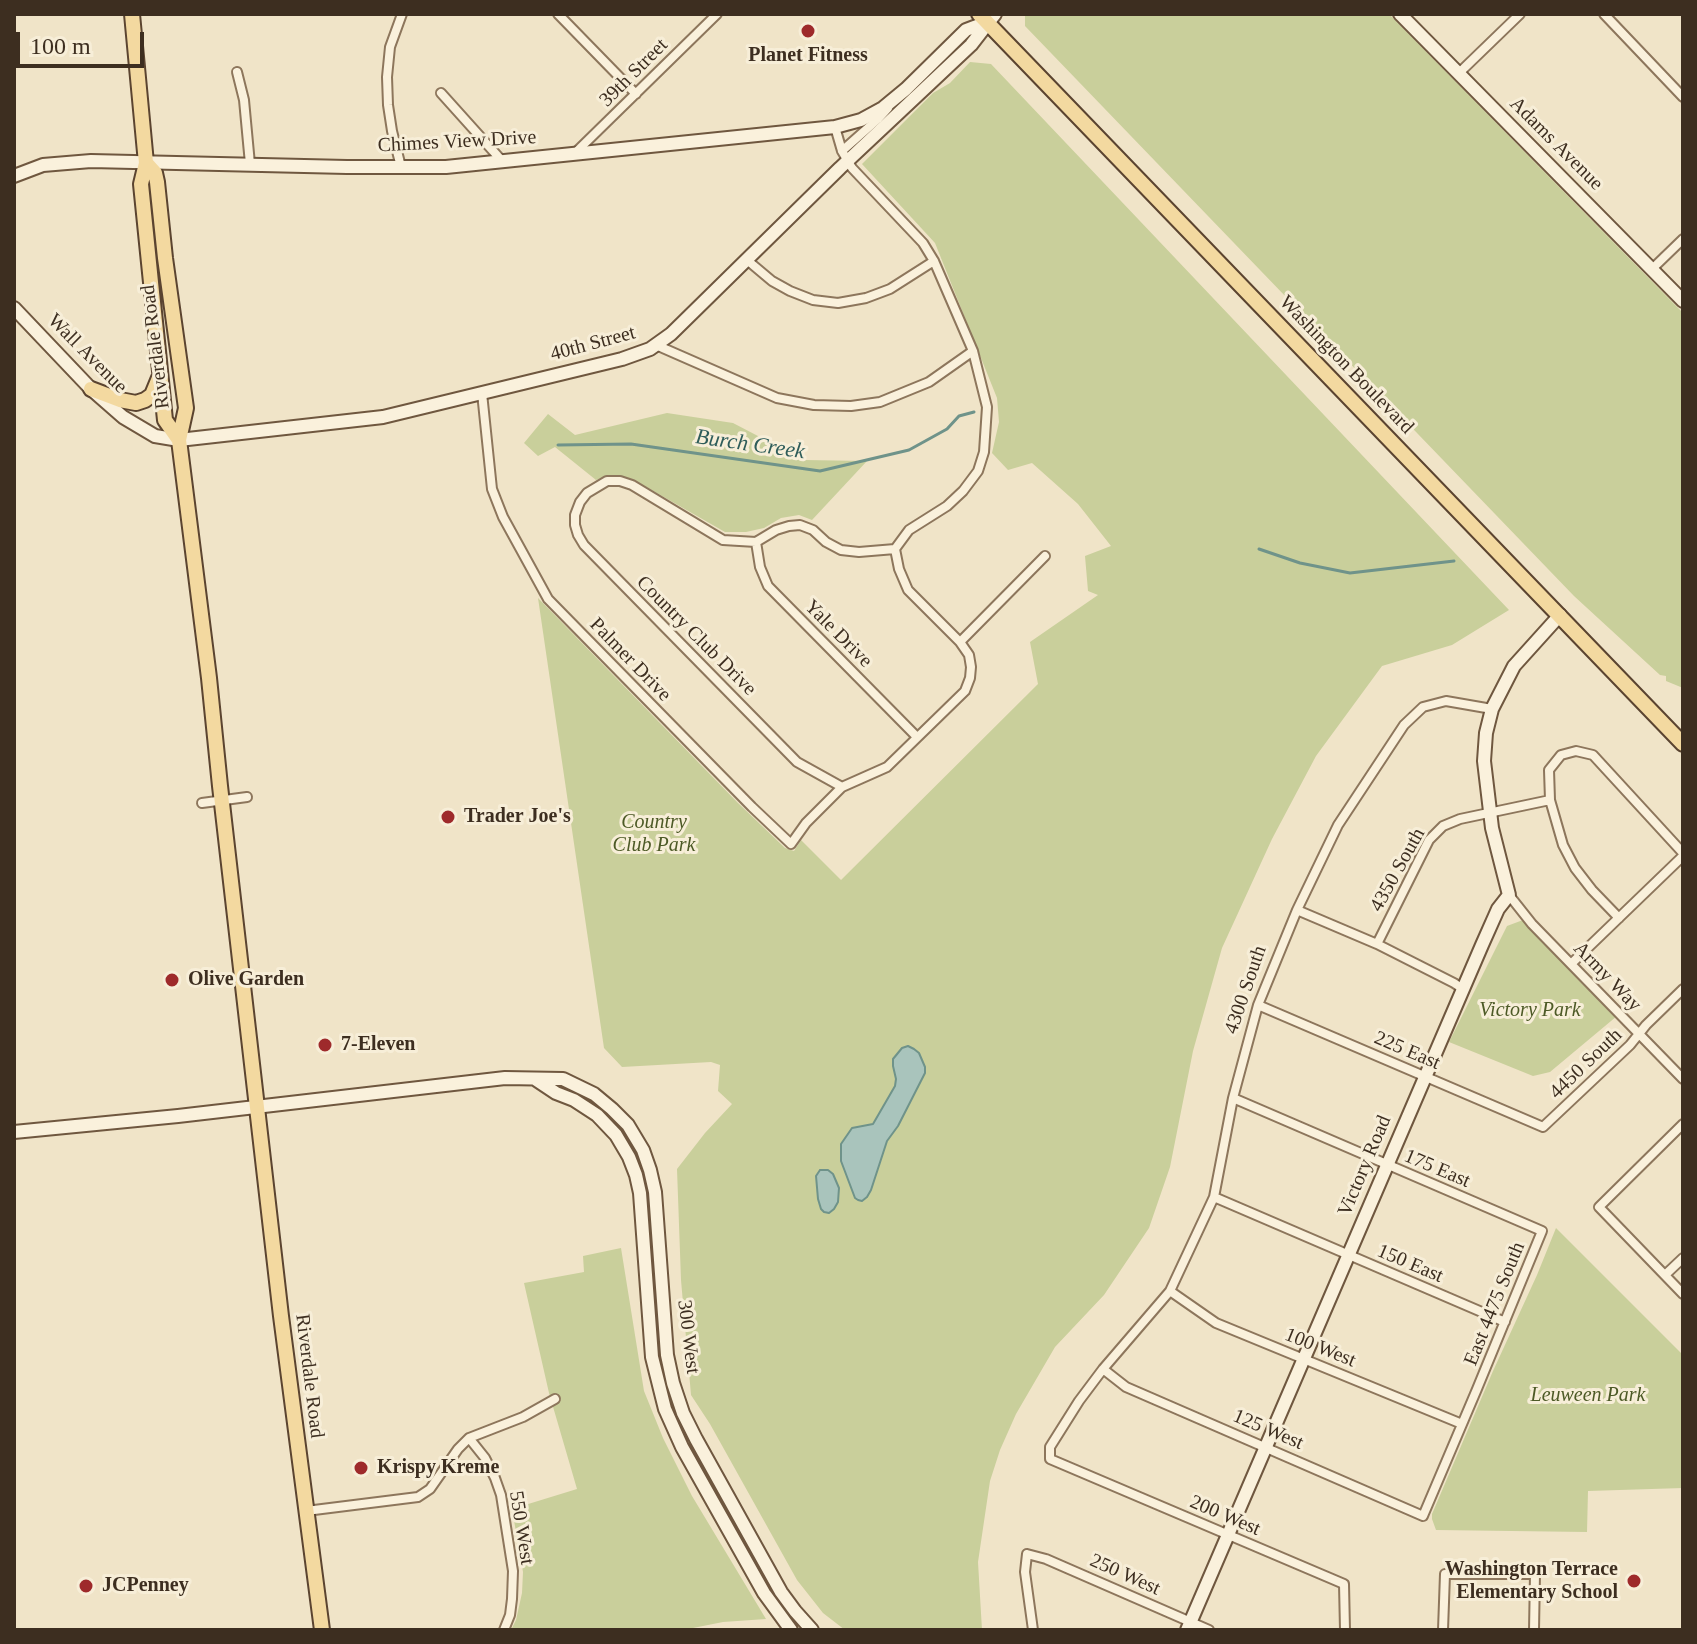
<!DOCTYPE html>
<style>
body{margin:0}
#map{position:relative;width:1697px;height:1644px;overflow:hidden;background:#f0e4c8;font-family:Georgia,serif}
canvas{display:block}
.frame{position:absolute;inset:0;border:16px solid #3d2e20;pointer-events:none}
.scale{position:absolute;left:16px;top:32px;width:128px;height:36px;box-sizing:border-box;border:4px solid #3d2e20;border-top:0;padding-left:10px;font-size:24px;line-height:28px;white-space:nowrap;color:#3d2e20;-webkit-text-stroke:6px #f7eed8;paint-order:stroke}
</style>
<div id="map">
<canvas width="1697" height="1644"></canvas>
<div class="frame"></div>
<div class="scale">100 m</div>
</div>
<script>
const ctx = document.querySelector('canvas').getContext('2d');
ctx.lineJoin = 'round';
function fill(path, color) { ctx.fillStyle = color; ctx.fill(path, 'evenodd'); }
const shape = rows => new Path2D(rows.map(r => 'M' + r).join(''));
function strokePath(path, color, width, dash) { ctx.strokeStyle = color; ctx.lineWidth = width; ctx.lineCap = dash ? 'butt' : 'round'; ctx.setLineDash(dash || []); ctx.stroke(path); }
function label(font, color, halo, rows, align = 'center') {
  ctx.font = font + ' Georgia,serif'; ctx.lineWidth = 6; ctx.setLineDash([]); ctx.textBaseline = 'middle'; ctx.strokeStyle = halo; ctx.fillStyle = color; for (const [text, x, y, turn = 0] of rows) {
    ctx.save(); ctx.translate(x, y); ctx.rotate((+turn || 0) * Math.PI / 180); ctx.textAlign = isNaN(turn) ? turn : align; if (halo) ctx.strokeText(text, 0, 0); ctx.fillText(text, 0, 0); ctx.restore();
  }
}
const green = shape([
 [1025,14,1389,14,1683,313,1683,688,1666,681,1666,676,1660,675,1574,596,1025,26],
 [970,62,991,64,1509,610,1452,645,1382,666,1316,756,1272,839,1222,948,1193,1051,1170,1167,1149,1228,1104,1295,1055,1347,1016,1414,1000,1450,990,1481,978,1562,982,1630,845,1630,823,1613,797,1580,710,1424,691,1395,681,1280,677,1169,705,1133,732,1104,718,1091,720,1065,711,1062,622,1067,604,1048,538,598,738,803,785,848,794,851,801,840,841,880,1038,684,1030,642,1098,595,1088,591,1085,556,1111,546,1078,504,1032,463,1008,470,992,453,999,422,997,398,935,243,862,164,933,93,950,83],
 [667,413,733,423,804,460,867,461,812,520,799,515,781,518,764,528,746,532,725,532,634,480,618,476,605,477,596,480,555,447,538,456,524,443,548,414,575,435],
 [1523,920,1617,1016,1550,1072,1533,1076,1449,1042,1507,926],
 [1556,1228,1683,1355,1683,1488,1588,1491,1587,1532,1436,1530,1432,1519,1432,1514,1493,1371,1537,1275],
 [621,1248,644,1391,663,1438,692,1496,766,1619,723,1622,683,1630,511,1630,516,1620,522,1593,523,1572,512,1509,577,1489,549,1393,524,1283,584,1272,583,1256]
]);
const water = shape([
 [908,1046,914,1049,919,1053,925,1067,925,1073,898,1126,887,1141,871,1190,867,1197,862,1201,858,1200,855,1198,841,1161,841,1144,852,1128,873,1124,895,1086,896,1079,893,1066,893,1059,902,1048,908,1046],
 [820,1170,828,1170,833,1174,839,1188,838,1202,834,1209,829,1213,824,1212,821,1209,818,1199,816,1176,820,1170]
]);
const stream = shape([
 [558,445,631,444,820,471,909,450,947,429,959,416,974,412],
 [1259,549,1300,563,1350,573,1454,561]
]);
const street = shape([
 [558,14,636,94],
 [1604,14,1683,97],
 [237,72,244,100,250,164],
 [1459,73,1520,14],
 [441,93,503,162],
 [842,151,878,119,888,108],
 [574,154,717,14],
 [401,167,392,131,388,105,387,77,390,47,402,14],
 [747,260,772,281,790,291,813,300,838,303,866,298,890,289,934,261],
 [1652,269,1683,239],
 [656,345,777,398,814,405,851,406,880,402,929,382,973,351],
 [482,393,492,489,503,517,548,599,752,807,791,844,806,823,842,787,887,767,965,691,970,678,971,667,969,655,960,642,908,590,899,569,895,549,909,530,947,506,963,491,978,471,984,452,987,407,973,351,934,261,923,243,852,168,842,151,835,127],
 [756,542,760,567,768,586,917,737],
 [960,642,1045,556],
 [842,787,797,762,584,545,578,535,575,525,575,515,580,502,587,493,607,481,620,481,632,485,723,540,756,542,776,530,789,526,800,525,813,530,826,542,841,550,859,552,895,549],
 [202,803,247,797],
 [1509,895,1532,924,1683,1079],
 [1297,910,1377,944,1454,983,1463,989],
 [1619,918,1592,890,1575,868,1563,845,1550,800,1549,770,1561,755,1576,751,1593,755,1683,853],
 [1377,944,1429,840,1443,826,1460,819,1550,800],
 [1572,963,1683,856],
 [1258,1005,1543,1127,1630,1045,1646,1025,1683,989],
 [1683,1124,1599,1207,1683,1294],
 [1214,1197,1505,1322],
 [1665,1275,1683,1258],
 [1170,1291,1216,1323,1462,1424],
 [1103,1369,1126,1387,1423,1516,1477,1389,1542,1231,1233,1098],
 [469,1438,485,1458,495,1478,501,1495,513,1571,512,1599,510,1615,504,1630],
 [306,1511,418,1497,430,1489,458,1449,469,1438,523,1417,555,1399],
 [1033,1630,1025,1572,1027,1554,1046,1559,1209,1630],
 [1345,1630,1344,1584,1050,1459,1050,1447,1079,1401,1103,1369,1170,1291,1214,1197,1233,1098,1258,1005,1297,910,1338,825,1404,725,1423,707,1446,701,1492,709],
 [1443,1630,1445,1574,1535,1574,1534,1630]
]);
const secondary = shape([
 [1400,14,1683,301],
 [14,176,43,165,91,161,347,167,446,167,835,127,861,120,883,108,906,89,966,30,987,22],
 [14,308,91,389,123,417,155,436,179,440,383,417,622,359,650,349,671,334,840,168,971,45,995,14],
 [535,1079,556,1093,574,1100,597,1115,616,1135,629,1157,636,1175,640,1193,652,1357,665,1409,682,1447,764,1593,791,1630],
 [14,1132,178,1116,505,1078,563,1079,594,1094,612,1109,628,1125,643,1150,650,1170,655,1192,667,1355,673,1383,683,1413,696,1439,781,1592,795,1611,812,1630],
 [1187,1630,1482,945,1498,909,1509,895,1492,828,1484,761,1486,733,1492,709,1514,666,1560,615]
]);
const primary = shape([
 [132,14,146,163,141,184,165,420,179,440],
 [979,14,1683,744],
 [146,163,155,173,157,182,165,258,186,408,179,440,209,678,220,786,281,1316,322,1630],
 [91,389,120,400,136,403,145,400,152,395,159,378]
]);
const markers = [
 [808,31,8,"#9e2a2b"],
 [448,817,8,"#9e2a2b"],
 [172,980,8,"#9e2a2b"],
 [325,1045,8,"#9e2a2b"],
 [361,1468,8,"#9e2a2b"],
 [1634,1581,8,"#9e2a2b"],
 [86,1586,8,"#9e2a2b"]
];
const poiNames = [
 ["Planet Fitness",808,56,"center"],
 ["Trader Joe's",464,817],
 ["Olive Garden",188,980],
 ["7-Eleven",341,1045],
 ["Krispy Kreme",377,1468],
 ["Washington Terrace",1618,1570,"right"],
 ["Elementary School",1618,1593,"right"],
 ["JCPenney",102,1586]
];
const streetNames = [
 ["39th Street",634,73,-45],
 ["Chimes View Drive",457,142,-3],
 ["Adams Avenue",1556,144,45],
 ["40th Street",593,344,-15],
 ["Riverdale Road",156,347,-97],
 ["Wall Avenue",87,354,45],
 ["Washington Boulevard",1346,365,46],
 ["Yale Drive",838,634,45],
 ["Country Club Drive",696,636,45],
 ["Palmer Drive",630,660,46],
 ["4350 South",1398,870,-61],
 ["Army Way",1607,977,46],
 ["4300 South",1246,990,-71],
 ["225 East",1407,1051,23],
 ["4450 South",1586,1064,-44],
 ["Victory Road",1365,1166,-67],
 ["175 East",1437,1169,23],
 ["150 East",1410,1264,23],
 ["East 4475 South",1495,1304,-68],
 ["300 West",688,1337,83],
 ["100 West",1320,1348,22],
 ["Riverdale Road",309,1376,83],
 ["125 West",1268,1430,23],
 ["200 West",1225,1516,23],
 ["550 West",521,1528,81],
 ["250 West",1125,1575,24]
];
const parkNames = [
 ["Country",654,823],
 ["Club Park",654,846],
 ["Victory Park",1530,1011],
 ["Leuween Park",1588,1396]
];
const waterNames = [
 ["Burch Creek",750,445,8]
];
fill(green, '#c9cf9b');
fill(water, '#a9c4bc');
strokePath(water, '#6f938a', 2);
strokePath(stream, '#6f938a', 3);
strokePath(street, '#8d765c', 12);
strokePath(secondary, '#6f573f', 16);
strokePath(primary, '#5b4430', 18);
strokePath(street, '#faf1dc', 8);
strokePath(secondary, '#faf1dc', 12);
strokePath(primary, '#f3d9a0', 14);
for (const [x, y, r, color] of markers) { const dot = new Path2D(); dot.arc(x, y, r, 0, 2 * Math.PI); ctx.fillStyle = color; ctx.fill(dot); strokePath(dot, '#f7eed8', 3); }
label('bold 20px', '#3d2e20', '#f7eed8', poiNames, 'left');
label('20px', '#3d2e20', '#f7eed8', streetNames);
label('italic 20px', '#4d5a26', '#f7eed8', parkNames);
label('italic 22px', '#2f5d5a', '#f7eed8', waterNames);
</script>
